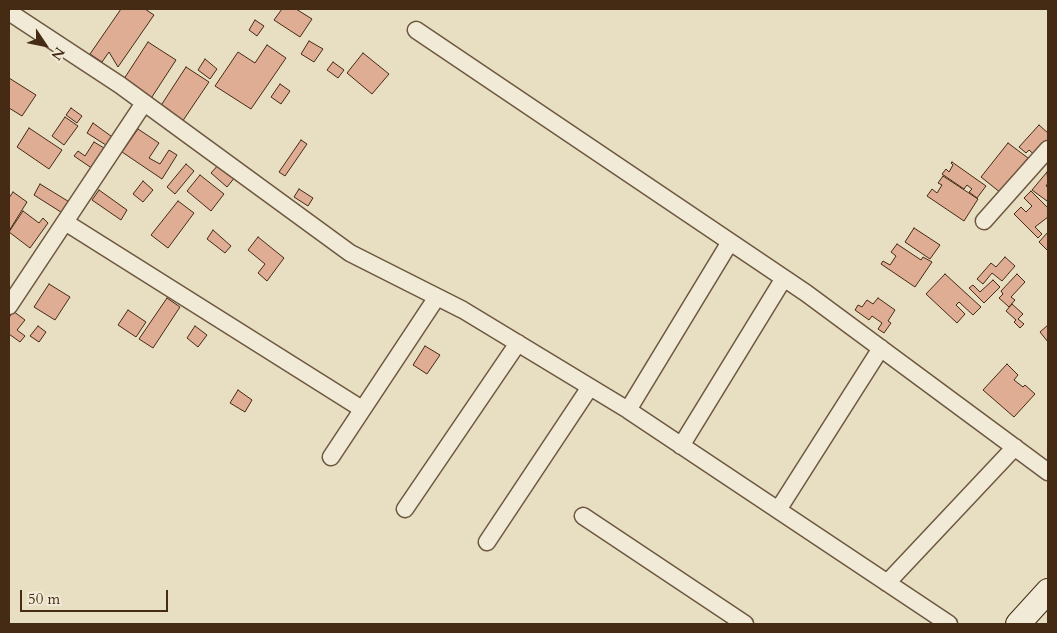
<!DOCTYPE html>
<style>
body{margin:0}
#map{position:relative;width:1057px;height:633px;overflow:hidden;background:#e8dfc2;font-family:Cardo,serif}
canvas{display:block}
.frame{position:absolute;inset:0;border:10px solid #452a14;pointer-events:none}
.north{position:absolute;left:20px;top:20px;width:50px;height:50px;-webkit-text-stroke:4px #f0ead7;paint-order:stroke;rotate:124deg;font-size:14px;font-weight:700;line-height:20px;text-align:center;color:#452a14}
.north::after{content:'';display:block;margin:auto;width:18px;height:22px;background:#452a14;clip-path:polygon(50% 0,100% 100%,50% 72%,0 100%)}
.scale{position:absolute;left:20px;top:590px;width:148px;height:22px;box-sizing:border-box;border:2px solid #452a14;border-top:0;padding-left:6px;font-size:15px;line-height:18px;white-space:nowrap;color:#452a14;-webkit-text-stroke:4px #f0ead7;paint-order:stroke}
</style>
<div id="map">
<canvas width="1057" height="633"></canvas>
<div class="frame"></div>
<div class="north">N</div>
<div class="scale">50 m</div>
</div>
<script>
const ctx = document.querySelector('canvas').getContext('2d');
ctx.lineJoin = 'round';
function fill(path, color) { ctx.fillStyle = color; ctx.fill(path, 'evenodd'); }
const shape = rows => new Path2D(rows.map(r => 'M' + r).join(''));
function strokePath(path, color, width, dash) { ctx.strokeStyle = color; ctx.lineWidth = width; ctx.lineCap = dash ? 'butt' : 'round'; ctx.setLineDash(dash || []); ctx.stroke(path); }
const building = shape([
 [121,9,145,9,154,15,118,67,109,52,102,62,90,54,121,9],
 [282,9,296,9,312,19,300,37,274,20,282,9],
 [255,20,264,26,257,36,249,30,255,20],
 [309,41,323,49,314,62,301,54,309,41],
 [148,42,176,60,148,103,120,85,148,42],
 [267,45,286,58,251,109,215,86,238,52,255,63,267,45],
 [363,53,389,74,372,94,347,73,363,53],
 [205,59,217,69,210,79,198,70,205,59],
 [333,62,344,70,338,78,327,70,333,62],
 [186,67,209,82,182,122,160,107,186,67],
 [9,78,36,95,22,116,9,108,9,78],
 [280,84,290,91,281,104,271,97,280,84],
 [71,108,82,116,77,123,66,115,71,108],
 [65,117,78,126,64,145,52,136,65,117],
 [93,123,115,139,109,147,87,133,93,123],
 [1039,125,1048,133,1048,146,1038,158,1029,150,1026,153,1019,147,1039,125],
 [29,128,62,150,49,169,17,147,29,128],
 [138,129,159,143,149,158,160,164,169,150,177,155,162,179,122,152,138,129],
 [301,140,307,144,285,176,279,172,301,140],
 [94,142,109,151,96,171,74,156,78,151,85,156,94,142],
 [1008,143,1028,158,1001,193,981,177,1008,143],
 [952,162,986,186,977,198,969,192,972,189,967,185,964,189,942,174,946,169,949,172,953,165,951,163,952,162],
 [220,163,236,176,227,187,211,173,220,163],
 [186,164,194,171,175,194,167,187,186,164],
 [1047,172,1048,183,1046,186,1048,187,1048,199,1047,201,1032,190,1047,172],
 [200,175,224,194,211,211,187,191,200,175],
 [943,176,978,199,964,221,927,196,932,189,937,193,942,185,938,183,943,176],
 [143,181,153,190,143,202,133,194,143,181],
 [40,184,71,203,64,214,34,195,40,184],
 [299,189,313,198,308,206,294,197,299,189],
 [99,190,127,210,121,220,92,200,99,190],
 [1031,191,1048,208,1048,217,1035,227,1042,234,1038,238,1014,214,1021,207,1026,212,1032,206,1024,198,1031,191],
 [13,192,27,202,9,231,9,198,13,192],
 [178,201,194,213,168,248,151,235,178,201],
 [23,211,39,223,43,218,48,223,30,248,9,232,23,211],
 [914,228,940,245,930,259,905,242,914,228],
 [213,230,231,246,225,253,207,239,213,230],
 [1048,232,1048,251,1039,242,1048,232],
 [258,237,284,258,267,281,258,273,265,264,248,250,258,237],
 [897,244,921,260,923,257,932,262,915,287,881,264,883,261,890,265,896,256,891,252,897,244],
 [1005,257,1015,266,1002,281,992,273,983,284,977,279,991,263,996,267,1005,257],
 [945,274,981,307,973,315,959,302,956,305,965,314,957,323,926,294,945,274],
 [1017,274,1025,282,1011,297,1015,300,1009,307,999,298,1003,294,1001,291,1017,274],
 [993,280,1000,287,984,303,969,288,973,285,980,292,993,280],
 [49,284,70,297,55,320,34,307,49,284],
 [167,298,180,307,153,348,139,339,167,298],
 [878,298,895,310,888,321,891,323,884,333,878,329,882,323,872,316,869,320,855,310,858,305,862,307,867,300,873,304,878,298],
 [1012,304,1023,314,1018,319,1024,324,1020,328,1014,322,1016,320,1006,311,1012,304],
 [128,310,146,322,136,337,118,325,128,310],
 [13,311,25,320,17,330,25,336,20,342,9,334,9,318,13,311],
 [1048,325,1048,342,1040,332,1048,325],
 [38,326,46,332,39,342,30,336,38,326],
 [195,326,207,335,198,347,187,338,195,326],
 [425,346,440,355,427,374,413,365,425,346],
 [1007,364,1018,375,1014,380,1023,387,1025,385,1035,394,1014,417,983,390,1007,364],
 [238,390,252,400,245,412,230,403,238,390]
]);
const street = shape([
 [9,12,120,85,350,253,463,310,628,410,949,624],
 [416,30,806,293,1048,472],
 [984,221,1048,149],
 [65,222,362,409],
 [9,306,144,103],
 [628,410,730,242],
 [681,446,784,278],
 [331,457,437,297],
 [405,509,518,343],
 [778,510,881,348],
 [583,516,745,624],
 [487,542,590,387],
 [887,583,1015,447]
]);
const secondary = shape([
 [1018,624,1048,591]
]);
fill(building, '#dead94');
strokePath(building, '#452a14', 1);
strokePath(street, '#6e5740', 19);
strokePath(secondary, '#452a14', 26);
strokePath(street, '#f0ead7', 16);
strokePath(secondary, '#f0ead7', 24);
</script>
